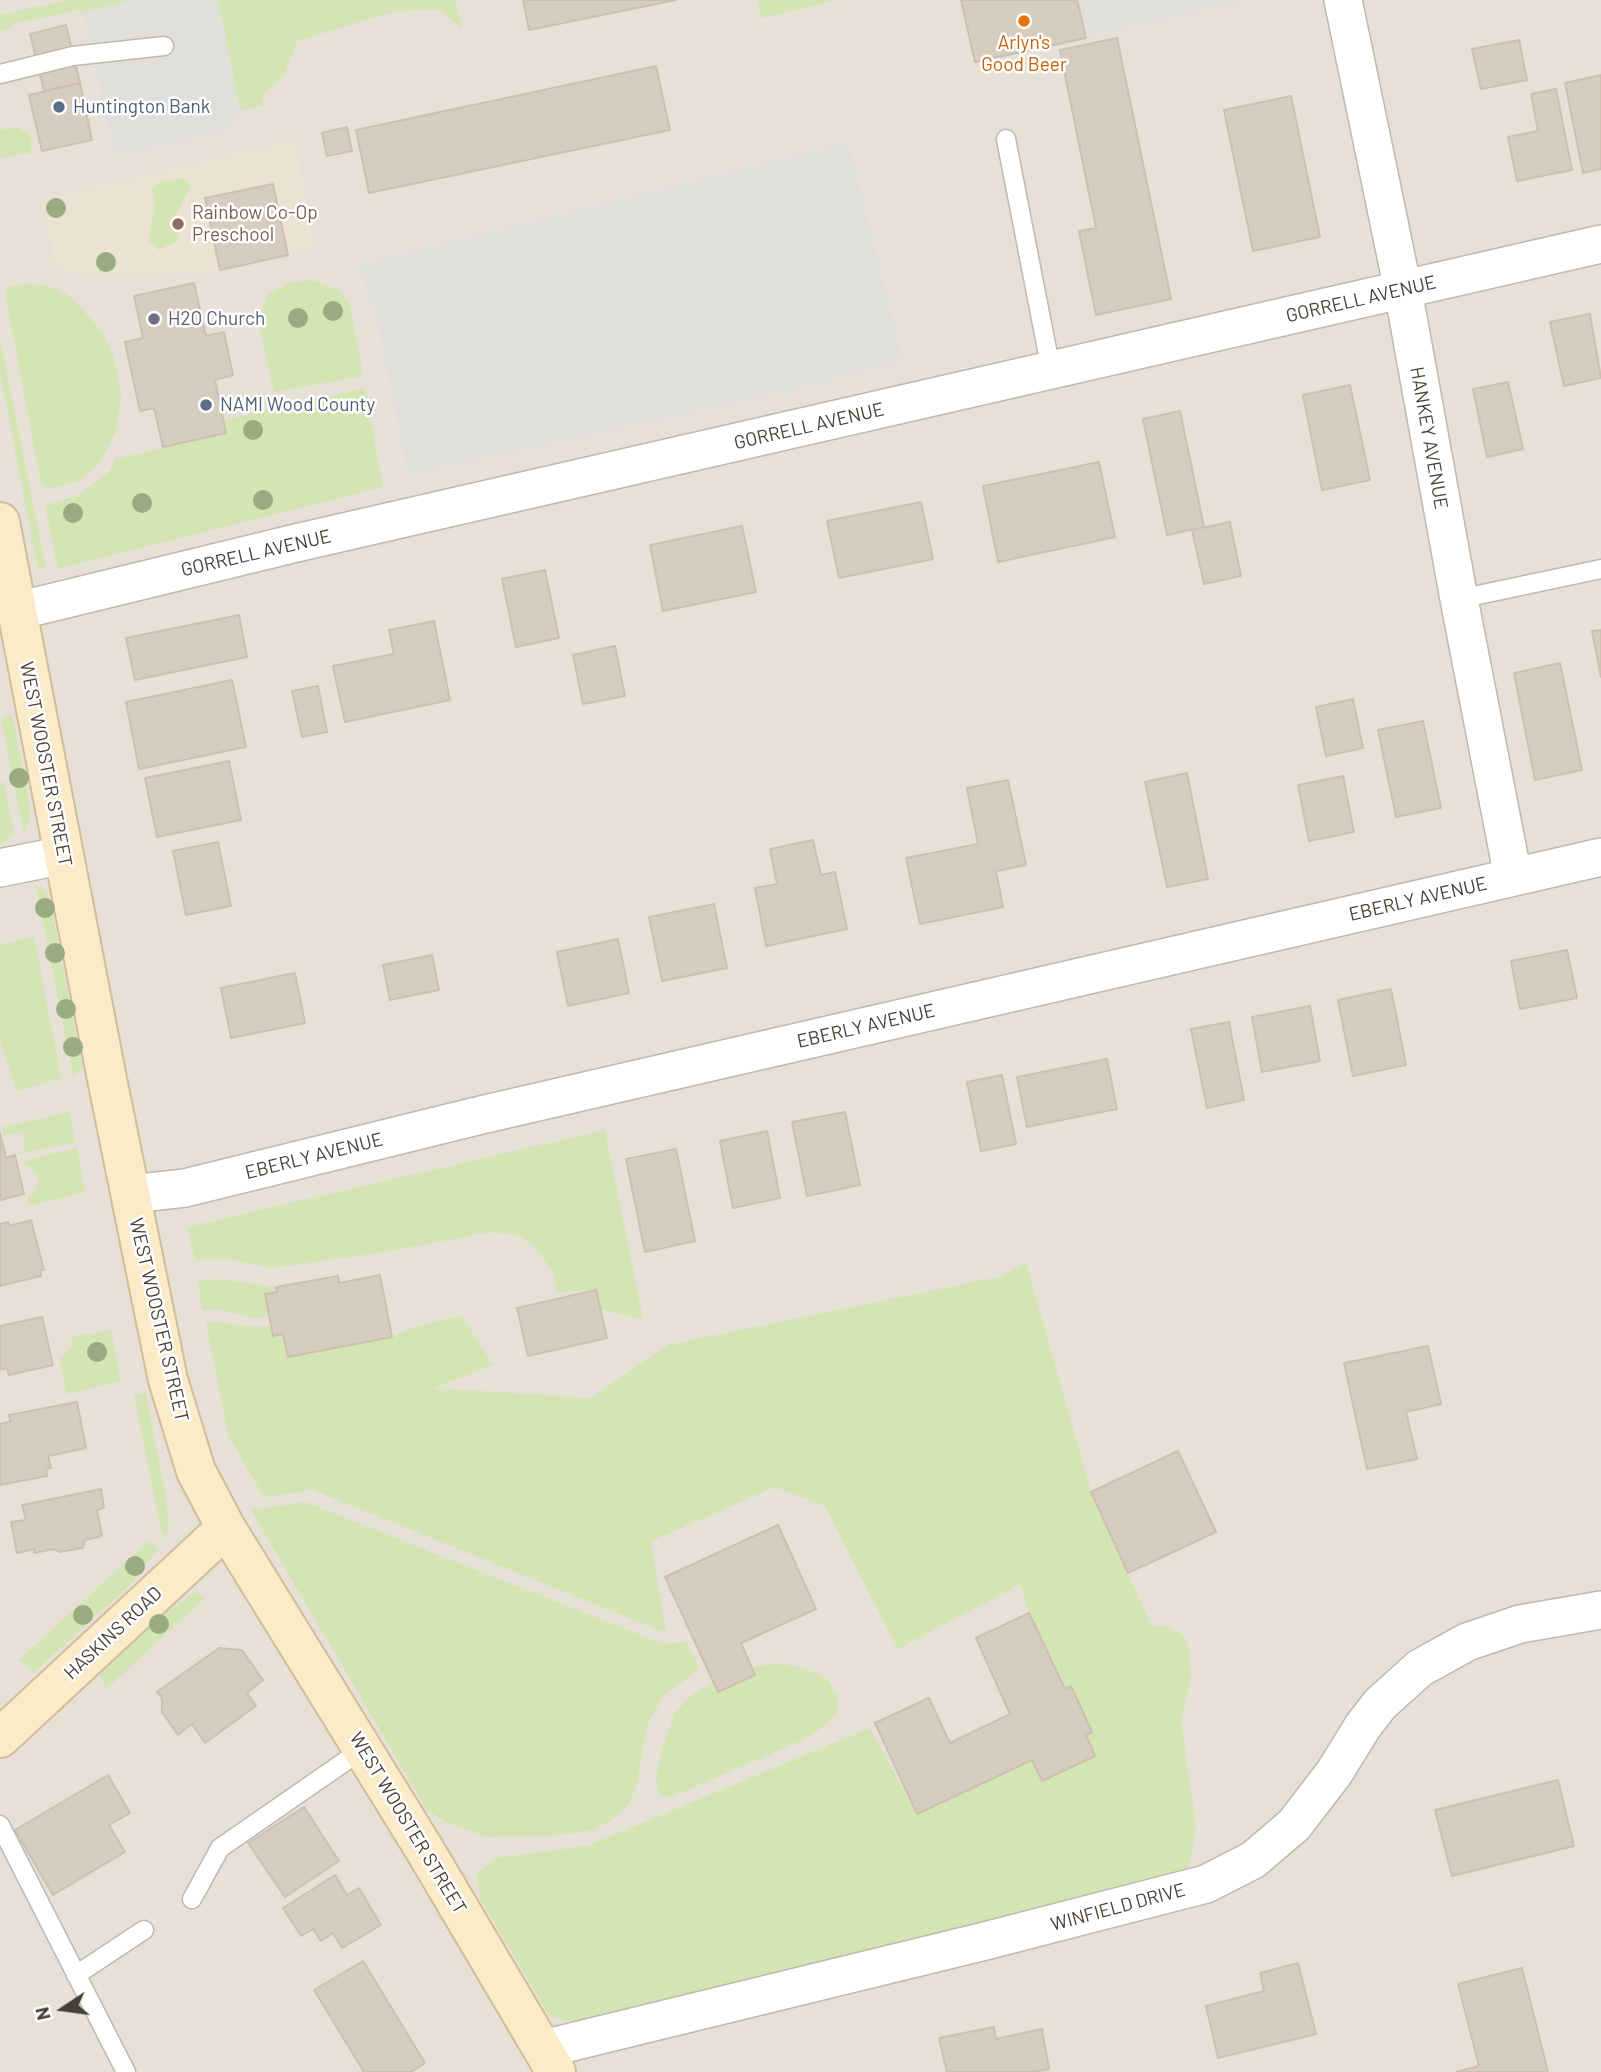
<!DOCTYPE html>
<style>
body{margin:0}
#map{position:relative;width:1601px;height:2072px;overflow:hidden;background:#f3eee7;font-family:Barlow,sans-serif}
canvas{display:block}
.north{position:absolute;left:28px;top:1974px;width:70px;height:70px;-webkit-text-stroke:5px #fff;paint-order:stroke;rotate:257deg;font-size:19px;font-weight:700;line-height:28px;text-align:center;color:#463f37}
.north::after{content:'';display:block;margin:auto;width:24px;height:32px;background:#463f37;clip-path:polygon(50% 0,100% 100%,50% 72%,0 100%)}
</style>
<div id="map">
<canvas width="1601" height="2072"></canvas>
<div class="north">N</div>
</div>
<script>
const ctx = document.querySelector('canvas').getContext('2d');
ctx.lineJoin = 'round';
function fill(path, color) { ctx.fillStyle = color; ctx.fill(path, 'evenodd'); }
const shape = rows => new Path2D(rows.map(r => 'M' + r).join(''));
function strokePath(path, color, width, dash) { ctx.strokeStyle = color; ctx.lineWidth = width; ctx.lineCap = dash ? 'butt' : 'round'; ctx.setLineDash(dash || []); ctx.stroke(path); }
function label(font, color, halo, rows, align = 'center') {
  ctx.font = font + ' Barlow,sans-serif'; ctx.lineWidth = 5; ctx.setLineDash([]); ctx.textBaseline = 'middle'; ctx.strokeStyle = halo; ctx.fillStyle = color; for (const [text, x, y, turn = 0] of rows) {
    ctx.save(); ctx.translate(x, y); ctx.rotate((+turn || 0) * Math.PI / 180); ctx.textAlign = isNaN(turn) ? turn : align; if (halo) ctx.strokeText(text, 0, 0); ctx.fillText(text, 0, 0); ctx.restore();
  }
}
const residential = shape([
 [0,0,1601,0,1601,2072,0,2072]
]);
const education = shape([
 [296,140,312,248,220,270,92,277,56,268,42,200]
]);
const green = shape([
 [67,0,134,0,83,12,77,10,13,24,8,30,0,31,0,15],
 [218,0,455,0,462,29,440,9,392,12,297,41,284,76,262,95,264,106,240,110],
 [757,0,839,0,761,18],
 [17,127,30,135,32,144,30,153,0,158,0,130],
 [181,178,191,186,176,213,176,224,179,240,159,250,148,240,155,208,152,188,162,181],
 [312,280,339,290,350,305,363,376,274,392,258,320,268,294,293,282],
 [28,284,46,285,68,295,93,321,105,337,114,357,121,397,115,434,99,463,79,481,51,488,41,484,5,292,10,286],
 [0,338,46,567,38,569,0,373],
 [365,388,383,487,58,569,45,505,77,496,110,471,115,459,226,433,224,420],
 [12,715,29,802,30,819,24,833,1,718],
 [4,782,14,832,9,839,0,844,0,783],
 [36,885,44,890,50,901,83,1069,73,1076],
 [34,936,61,1078,17,1091,0,1040,0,945],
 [70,1112,75,1142,15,1155,25,1149,24,1135,18,1132,3,1135,3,1127],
 [605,1130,643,1319,600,1309,596,1290,558,1292,553,1272,536,1248,518,1235,490,1232,385,1252,273,1268,226,1259,195,1260,187,1227],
 [77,1148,85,1192,29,1206,28,1198,35,1191,38,1182,37,1174,32,1168,25,1166,24,1161],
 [1026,1263,1091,1492,1152,1627,1166,1626,1180,1633,1188,1643,1191,1675,1181,1723,1196,1826,1192,1852,1185,1878,586,2024,550,2017,481,1900,476,1875,495,1858,587,1846,870,1728,917,1814,1032,1760,1042,1781,1095,1756,1086,1735,1092,1732,1070,1686,1065,1689,1029,1613,1020,1584,898,1649,825,1506,775,1487,651,1541,666,1633,313,1490,264,1497,228,1435,206,1323,214,1322,255,1327,271,1326,273,1336,283,1334,288,1357,392,1337,418,1326,461,1315,493,1365,433,1388,591,1398,668,1345,1003,1276],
 [218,1279,276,1287,277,1292,265,1294,269,1316,255,1318,219,1309,202,1310,198,1281],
 [111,1330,121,1381,66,1394,60,1360,73,1345,71,1337],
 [146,1394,165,1491,169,1522,166,1541,160,1527,134,1395],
 [305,1502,663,1644,686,1642,700,1668,662,1697,647,1726,637,1784,628,1805,615,1818,594,1830,550,1836,487,1837,448,1823,427,1810,251,1510],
 [149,1541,158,1549,129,1586,34,1672,19,1660],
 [196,1591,204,1599,106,1689,98,1671,140,1632],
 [780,1663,809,1670,827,1679,837,1696,837,1712,825,1725,803,1740,671,1797,659,1796,656,1776,662,1748,676,1712,692,1695,714,1682,755,1675,752,1667]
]);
const parking = shape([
 [134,0,218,0,240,110,231,131,115,157,83,12],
 [1077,0,1254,0,1086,38],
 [849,142,904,361,793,391,408,476,375,309,356,265]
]);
const building = shape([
 [523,0,676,0,529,30,523,0],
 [961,0,1077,0,1086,38,975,62,961,0],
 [66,25,80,83,44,91,30,34,66,25],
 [1117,38,1171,299,1096,315,1079,231,1096,228,1060,50,1117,38],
 [1519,40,1527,80,1481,89,1472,49,1519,40],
 [656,66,670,130,369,193,356,130,656,66],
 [1601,75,1601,169,1583,173,1565,83,1601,75],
 [80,83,92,140,42,151,29,95,80,83],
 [1556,89,1572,170,1517,181,1508,137,1538,131,1531,94,1556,89],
 [1291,96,1320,237,1253,251,1224,110,1291,96],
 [347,127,352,151,327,156,322,133,347,127],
 [273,184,288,255,220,270,205,198,273,184],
 [194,283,206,336,224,332,233,375,215,380,226,433,163,447,154,408,140,411,125,342,143,338,134,296,194,283],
 [1590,314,1601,378,1564,386,1550,322,1590,314],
 [1508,382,1523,449,1487,457,1473,389,1508,382],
 [1350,385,1370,480,1322,490,1303,395,1350,385],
 [1180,411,1204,527,1167,535,1143,419,1180,411],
 [1099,462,1115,537,998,562,983,486,1099,462],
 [921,502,933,559,839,578,827,521,921,502],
 [1230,522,1241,576,1204,584,1192,530,1230,522],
 [742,526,756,592,663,611,650,545,742,526],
 [545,570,559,638,516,647,502,579,545,570],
 [239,615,247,657,135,680,126,638,239,615],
 [434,621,450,700,345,722,333,666,394,654,389,630,434,621],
 [1601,630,1601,677,1592,631,1601,630],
 [615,646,625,696,583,704,573,655,615,646],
 [1560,663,1582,770,1535,780,1514,673,1560,663],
 [232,680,246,747,139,769,126,702,232,680],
 [318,686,327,732,302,737,292,691,318,686],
 [1353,699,1363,748,1326,756,1316,707,1353,699],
 [1423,721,1441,808,1396,817,1378,730,1423,721],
 [229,761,241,820,157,837,145,778,229,761],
 [1187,773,1208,879,1167,887,1145,782,1187,773],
 [1343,776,1354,832,1309,841,1298,785,1343,776],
 [1008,780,1026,865,996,871,1003,907,920,924,906,858,978,844,967,788,1008,780],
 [813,840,821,875,835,872,847,929,766,946,755,888,777,884,770,849,813,840],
 [218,842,231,906,186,915,173,851,218,842],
 [714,904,727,968,662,981,649,917,714,904],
 [618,939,629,993,568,1006,557,952,618,939],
 [1567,950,1577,998,1520,1009,1511,961,1567,950],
 [432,955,439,990,390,1000,383,965,432,955],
 [295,973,305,1023,231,1038,221,988,295,973],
 [1391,989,1406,1065,1353,1076,1338,1000,1391,989],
 [1310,1006,1320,1061,1262,1072,1252,1017,1310,1006],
 [1229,1022,1244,1100,1207,1108,1191,1029,1229,1022],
 [1107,1059,1117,1109,1027,1127,1017,1077,1107,1059],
 [1002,1075,1016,1144,981,1151,967,1082,1002,1075],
 [845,1112,860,1185,807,1196,792,1122,845,1112],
 [767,1131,780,1198,733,1208,720,1141,767,1131],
 [0,1133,6,1158,15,1155,24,1194,0,1200,0,1133],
 [676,1149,695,1241,645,1252,626,1159,676,1149],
 [31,1220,44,1270,40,1270,41,1276,0,1286,0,1224,8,1222,9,1226,31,1220],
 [380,1275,392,1337,288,1357,283,1334,273,1336,265,1294,277,1292,276,1287,338,1276,339,1283,380,1275],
 [596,1290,607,1338,528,1356,517,1308,596,1290],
 [42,1317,53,1365,9,1375,7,1368,0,1370,0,1326,42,1317],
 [1428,1346,1441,1404,1406,1412,1417,1459,1367,1469,1344,1363,1428,1346],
 [77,1402,86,1448,48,1456,51,1468,46,1469,47,1476,0,1485,0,1424,11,1421,9,1415,77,1402],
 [1178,1451,1216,1532,1128,1573,1091,1492,1178,1451],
 [101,1489,104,1508,97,1510,102,1536,85,1540,83,1548,60,1552,54,1549,34,1553,34,1549,17,1553,11,1522,26,1520,22,1505,101,1489],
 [778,1525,816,1609,741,1643,755,1675,718,1692,665,1577,778,1525],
 [1029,1613,1065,1689,1071,1686,1092,1732,1086,1735,1095,1756,1042,1781,1032,1760,917,1814,875,1723,929,1698,950,1743,1010,1714,976,1638,1029,1613],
 [219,1648,242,1650,263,1680,247,1693,256,1706,205,1743,192,1724,178,1735,162,1712,162,1698,157,1692,219,1648],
 [108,1775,130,1813,109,1825,125,1852,53,1895,15,1830,108,1775],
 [1558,1780,1574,1846,1452,1876,1435,1810,1558,1780],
 [304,1807,339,1861,285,1897,248,1843,304,1807],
 [335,1875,347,1895,359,1888,381,1925,342,1948,333,1933,321,1941,313,1929,301,1936,283,1908,335,1875],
 [363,1961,425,2063,411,2072,364,2072,314,1990,363,1961],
 [1298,1963,1316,2034,1218,2058,1206,2006,1264,1991,1260,1973,1298,1963],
 [1522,1968,1548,2072,1456,2072,1479,2066,1458,1984,1522,1968],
 [994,2027,996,2039,1042,2029,1049,2069,1033,2072,947,2072,939,2038,994,2027]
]);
const service = shape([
 [0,74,73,56,164,46],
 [1006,139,1051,370],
 [1459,599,1601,569],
 [0,1825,126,2072],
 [192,1899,220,1848,363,1749],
 [76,1975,144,1930]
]);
const minor = shape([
 [1343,0,1403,290,1459,599,1513,877],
 [17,611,296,543,1601,244],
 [0,868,64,855],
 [131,1194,185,1188,481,1115,1601,857],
 [543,2049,985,1941,1206,1884,1253,1860,1294,1825,1334,1773,1363,1726,1380,1704,1420,1668,1467,1642,1520,1624,1601,1610]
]);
const secondary = shape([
 [0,522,106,1074,168,1380,196,1471,226,1528,426,1852,556,2072],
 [0,1738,226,1528]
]);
const trees = [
 [56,208],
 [106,262],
 [333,311],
 [298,318],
 [253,430],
 [263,500],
 [142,503],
 [73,513],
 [19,778],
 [45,908],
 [55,953],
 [66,1009],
 [73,1047],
 [97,1352],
 [135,1566],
 [83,1615],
 [159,1624]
];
const markers = [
 [1024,21,7,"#e8710a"],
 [59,107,7,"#5c6f8a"],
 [178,224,7,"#8d6e63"],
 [154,319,7,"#6b7280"],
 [206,405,7,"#5c6f8a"]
];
const foodNames = [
 ["Arlyn's",1024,43],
 ["Good Beer",1024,65]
];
const serviceNames = [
 ["Huntington Bank",73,107],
 ["NAMI Wood County",220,405]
];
const educationNames = [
 ["Rainbow Co-Op",192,213],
 ["Preschool",192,235]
];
const streetNames = [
 ["GORRELL AVENUE",1361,299,-13],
 ["GORRELL AVENUE",809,426,-13],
 ["HANKEY AVENUE",1429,438,80],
 ["GORRELL AVENUE",256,553,-13],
 ["WEST WOOSTER STREET",46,764,79],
 ["EBERLY AVENUE",1418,899,-13],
 ["EBERLY AVENUE",866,1026,-13],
 ["EBERLY AVENUE",314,1156,-14],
 ["WEST WOOSTER STREET",159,1320,77],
 ["HASKINS ROAD",113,1633,-43],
 ["WEST WOOSTER STREET",408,1823,59],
 ["WINFIELD DRIVE",1118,1907,-15]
];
const worshipNames = [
 ["H2O Church",168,319]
];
fill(residential, '#e7e0d6');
fill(education, '#ebe2d2');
fill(green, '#d3e5b2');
fill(parking, '#e1dfdc');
fill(building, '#d7ccc0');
strokePath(building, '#cec0b1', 2);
strokePath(service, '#c1b8ad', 21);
strokePath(minor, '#c1b8ad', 40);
strokePath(secondary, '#d1bd99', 42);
strokePath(service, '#fff', 18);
strokePath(minor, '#fff', 37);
strokePath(secondary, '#fcebc8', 38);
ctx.fillStyle = '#98ab81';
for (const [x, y] of trees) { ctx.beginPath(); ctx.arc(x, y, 10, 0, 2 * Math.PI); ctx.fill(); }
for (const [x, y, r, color] of markers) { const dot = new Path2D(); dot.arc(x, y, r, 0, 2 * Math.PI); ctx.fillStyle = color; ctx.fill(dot); strokePath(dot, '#fff', 2.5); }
label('19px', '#c56008', '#fff', foodNames);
label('19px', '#4e5e75', '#fff', serviceNames, 'left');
label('19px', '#785e54', '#fff', educationNames, 'left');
label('19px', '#463f37', '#fff', streetNames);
label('19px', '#5b616d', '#fff', worshipNames, 'left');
</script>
